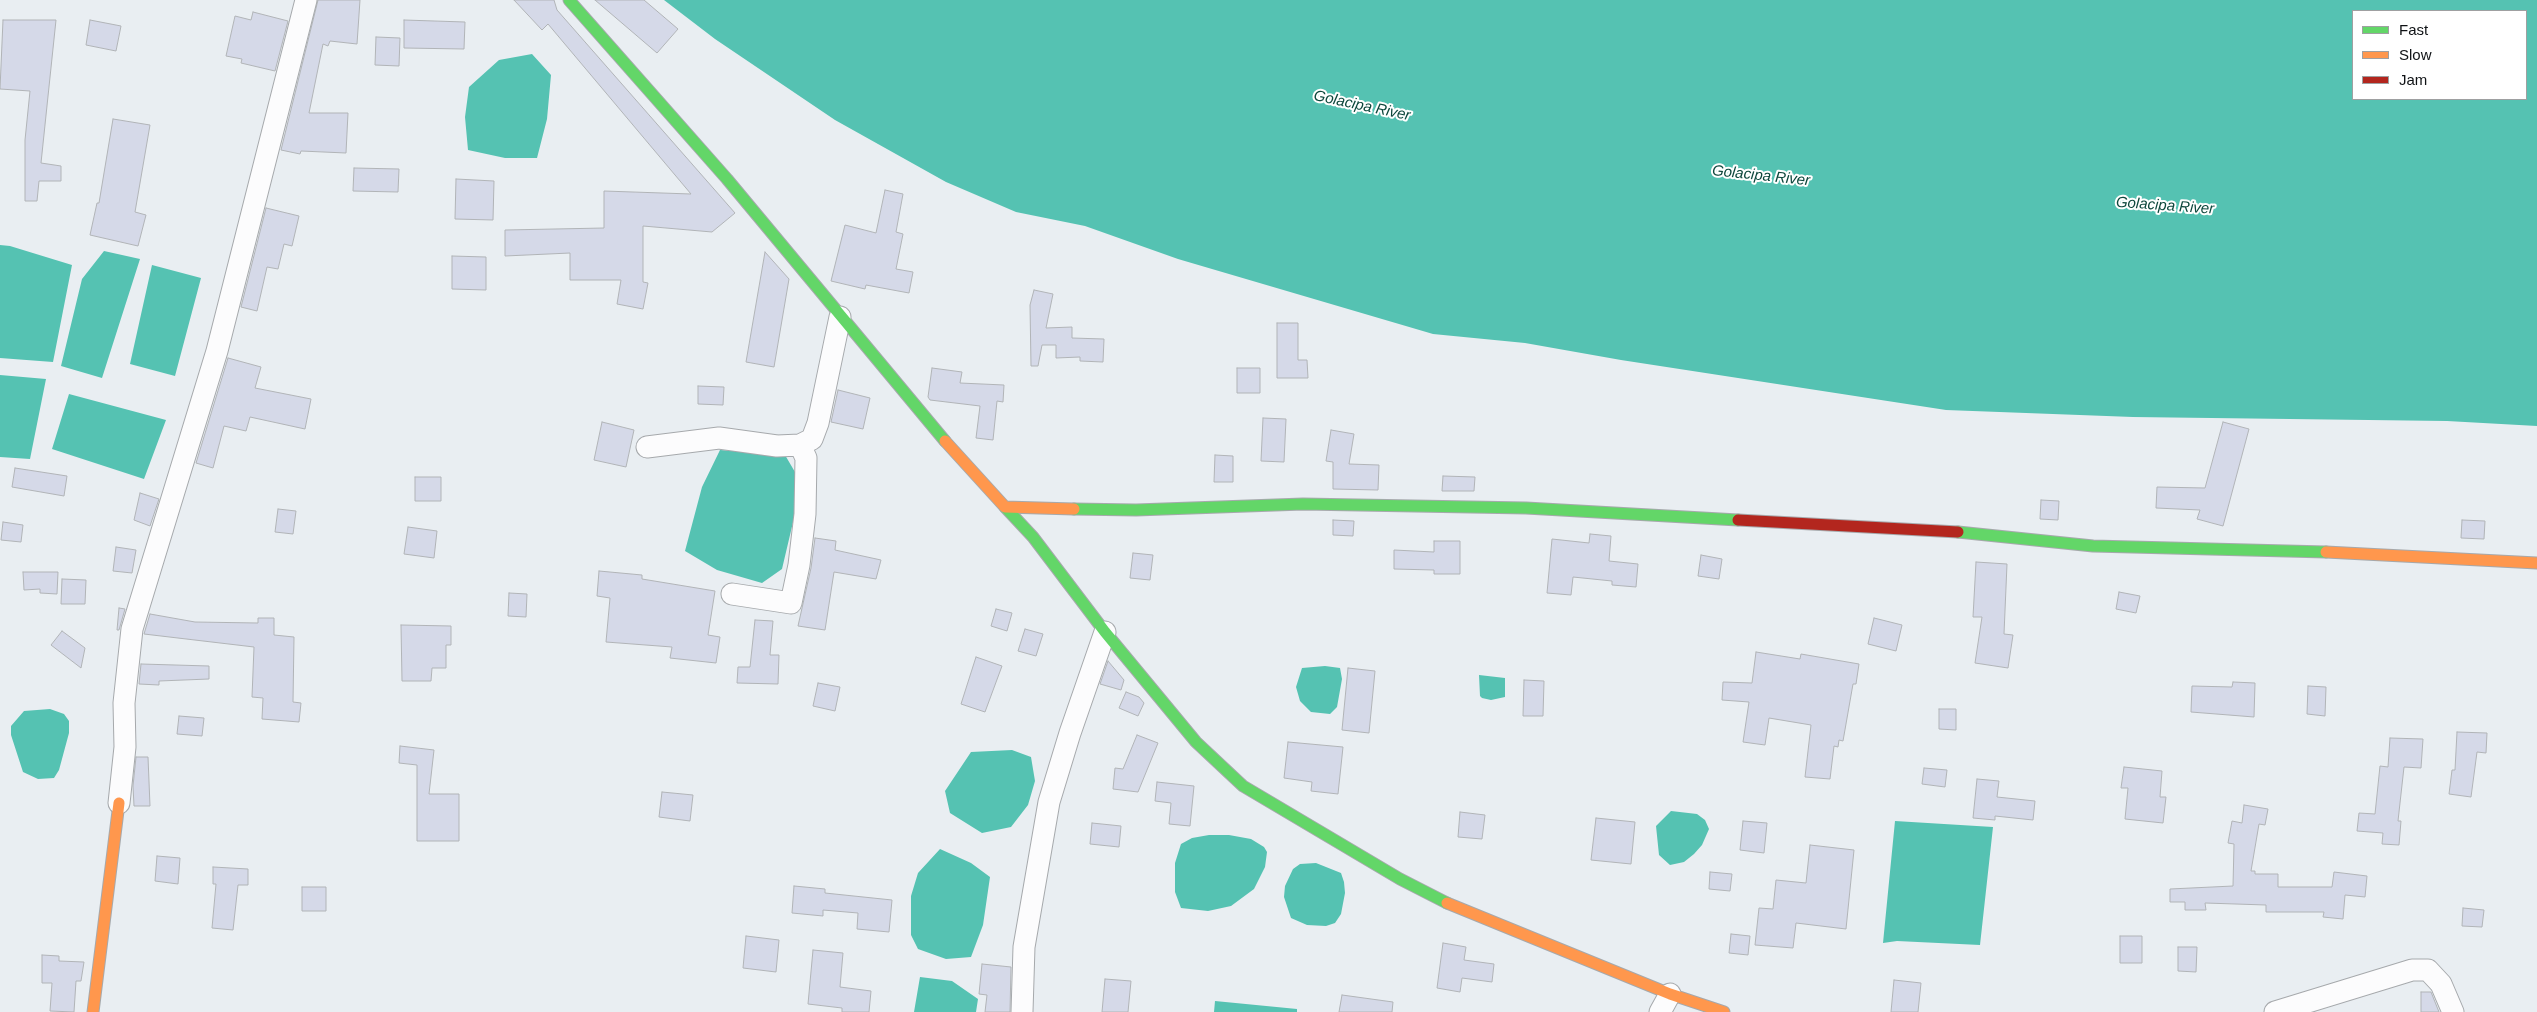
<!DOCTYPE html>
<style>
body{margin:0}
#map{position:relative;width:2537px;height:1012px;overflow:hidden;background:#e9eef2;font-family:Helvetica,sans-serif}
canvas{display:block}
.legend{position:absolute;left:2352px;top:10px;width:175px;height:90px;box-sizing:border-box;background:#fff;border:1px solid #9fa0a1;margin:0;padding:6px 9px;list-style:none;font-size:15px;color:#0f1215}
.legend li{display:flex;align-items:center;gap:10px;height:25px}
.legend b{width:25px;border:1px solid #9fa0a1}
</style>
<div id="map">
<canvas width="2537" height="1012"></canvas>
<ul class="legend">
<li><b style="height:6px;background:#63d668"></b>Fast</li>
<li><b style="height:6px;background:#ff974d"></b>Slow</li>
<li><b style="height:6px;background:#b3261e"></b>Jam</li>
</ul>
</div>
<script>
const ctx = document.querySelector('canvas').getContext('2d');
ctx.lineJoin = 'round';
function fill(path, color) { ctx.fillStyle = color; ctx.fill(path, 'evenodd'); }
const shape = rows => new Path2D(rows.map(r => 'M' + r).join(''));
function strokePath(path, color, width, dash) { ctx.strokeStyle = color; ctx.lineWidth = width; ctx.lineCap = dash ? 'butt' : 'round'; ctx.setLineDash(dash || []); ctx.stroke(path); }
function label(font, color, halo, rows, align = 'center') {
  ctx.font = font + ' Helvetica,sans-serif'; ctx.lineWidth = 4; ctx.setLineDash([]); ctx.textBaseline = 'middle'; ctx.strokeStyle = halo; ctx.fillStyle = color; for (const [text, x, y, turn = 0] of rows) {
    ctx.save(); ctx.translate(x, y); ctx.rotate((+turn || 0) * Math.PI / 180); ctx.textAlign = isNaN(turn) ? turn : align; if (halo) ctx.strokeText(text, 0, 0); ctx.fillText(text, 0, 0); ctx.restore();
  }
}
const water = shape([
 [664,0,2537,0,2537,426,2447,421,2133,417,1946,410,1621,360,1525,343,1433,334,1178,259,1085,226,1016,212,946,182,835,120,715,39],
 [2353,11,2526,11,2526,99,2353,99],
 [532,54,551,75,547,119,537,158,505,158,468,150,465,117,469,87,499,60],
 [0,245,10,246,72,265,53,362,0,358],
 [104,251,140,259,102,378,61,366,82,279],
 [152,265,201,278,175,376,130,364],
 [0,375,46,379,30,459,0,457],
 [69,394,166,420,144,479,52,449],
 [720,450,785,455,802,484,782,569,762,583,717,570,685,551,702,487],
 [1325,666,1340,668,1342,679,1337,707,1330,714,1311,712,1300,701,1296,687,1302,668],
 [1479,675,1505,678,1505,697,1491,700,1482,698,1480,696],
 [50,709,64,714,69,721,69,733,59,770,54,778,38,779,23,772,11,735,11,726,24,711],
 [1012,750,1031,757,1035,781,1028,805,1011,827,982,833,950,813,945,791,971,752],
 [1671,811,1697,814,1705,820,1709,829,1702,845,1694,854,1684,862,1670,865,1659,855,1656,826],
 [1895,821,1993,827,1980,945,1897,941,1883,943],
 [1209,835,1229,835,1251,839,1264,847,1267,852,1265,867,1254,889,1231,906,1208,911,1181,908,1175,892,1175,863,1181,844,1192,838],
 [940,849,971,863,990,877,983,925,971,957,946,959,918,949,911,935,911,896,918,873],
 [1316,863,1341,873,1344,882,1345,893,1341,914,1335,923,1326,926,1307,925,1291,918,1284,897,1285,886,1293,869,1300,864],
 [920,977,952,981,978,999,976,1012,914,1012],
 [1215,1001,1297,1009,1297,1012,1214,1012]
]);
const building = shape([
 [318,0,360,0,357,44,330,41,328,46,323,44,309,113,348,113,346,153,301,151,300,154,281,150,318,0],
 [514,0,554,0,557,10,735,213,712,232,643,226,643,282,648,283,643,309,617,304,621,280,570,280,570,253,505,256,505,230,604,228,604,191,691,194,548,24,542,30,514,0],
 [595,0,644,0,678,29,657,53,595,0],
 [253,12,288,21,275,71,241,63,242,59,226,56,235,16,251,20,253,12],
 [3,20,56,20,41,163,61,166,61,181,39,181,37,201,25,201,25,140,30,91,0,89,3,20],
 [90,20,121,26,116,51,86,45,90,20],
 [404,20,465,22,464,49,404,48,404,20],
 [376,37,400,38,399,66,375,65,376,37],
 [113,119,150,125,135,212,146,215,138,246,90,235,97,203,99,203,113,119],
 [354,168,399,169,398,192,353,191,354,168],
 [456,179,494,181,493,220,455,219,456,179],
 [885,190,903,194,896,232,903,234,896,269,913,272,909,293,866,285,865,289,831,281,845,225,876,233,885,190],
 [266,208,299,216,292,246,284,244,278,269,267,267,257,311,241,307,266,208],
 [765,252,789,279,774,367,746,362,765,252],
 [452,256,486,257,486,290,452,289,452,256],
 [1034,290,1053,294,1046,328,1072,327,1072,338,1104,339,1103,362,1080,361,1080,357,1056,358,1056,345,1042,345,1038,366,1031,366,1030,305,1034,290],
 [1277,323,1298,323,1298,360,1307,360,1308,378,1277,378,1277,323],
 [228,358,261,367,255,388,311,399,305,429,250,417,246,431,224,426,213,468,196,463,228,358],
 [932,368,962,372,960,383,1004,385,1003,402,997,401,993,440,976,438,980,406,930,400,928,397,932,368],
 [1237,368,1260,368,1260,393,1237,393,1237,368],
 [698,386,724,387,723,405,698,404,698,386],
 [838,390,870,398,863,429,831,422,838,390],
 [1263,418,1286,419,1284,462,1261,461,1263,418],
 [602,422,634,430,626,467,594,460,602,422],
 [2223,422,2249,429,2223,526,2197,519,2200,510,2156,508,2157,487,2205,488,2223,422],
 [1331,430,1354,434,1349,464,1379,465,1378,490,1333,489,1333,462,1326,461,1331,430],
 [1215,455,1233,456,1233,482,1214,482,1215,455],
 [15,468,67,476,64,496,12,487,15,468],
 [1443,476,1475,477,1474,491,1442,491,1443,476],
 [415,477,441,477,441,501,415,501,415,477],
 [140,493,159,499,150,526,134,520,140,493],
 [2041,500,2059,501,2058,520,2040,519,2041,500],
 [278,509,296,511,293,534,275,532,278,509],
 [1333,520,1354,521,1353,536,1333,535,1333,520],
 [2462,520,2485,521,2484,539,2461,538,2462,520],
 [3,522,23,525,21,542,1,540,3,522],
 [408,527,437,531,434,558,404,554,408,527],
 [1590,534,1611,536,1609,561,1638,564,1636,587,1612,585,1612,581,1573,577,1571,595,1547,593,1552,539,1589,543,1590,534],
 [815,538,836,541,835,550,881,560,876,579,834,572,825,630,798,626,811,568,815,538],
 [1434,541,1460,541,1460,574,1434,574,1434,570,1394,569,1394,550,1434,552,1434,541],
 [116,547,136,550,132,573,113,571,116,547],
 [1133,553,1153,555,1150,580,1130,578,1133,553],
 [1701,555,1722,559,1719,579,1698,576,1701,555],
 [1976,562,2007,564,2004,634,2013,635,2008,668,1975,663,1982,617,1973,617,1976,562],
 [599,571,642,575,642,579,715,591,708,635,720,637,716,663,670,658,672,647,606,642,610,598,597,596,599,571],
 [23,572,58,572,57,594,40,593,40,589,24,590,23,572],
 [62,579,86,580,85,604,61,604,62,579],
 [2119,592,2140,596,2136,613,2116,609,2119,592],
 [509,593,527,594,526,617,508,616,509,593],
 [119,608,125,609,119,630,117,630,119,608],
 [996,609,1012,613,1007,631,991,626,996,609],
 [150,614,195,622,258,623,258,618,274,618,274,635,294,637,293,702,301,703,299,722,262,719,263,698,252,697,254,647,144,634,150,614],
 [1874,618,1902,625,1896,651,1868,644,1874,618],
 [755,620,773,621,770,655,779,655,778,684,737,683,738,667,750,667,755,620],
 [401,625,451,626,451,645,446,645,446,668,432,668,431,681,402,681,401,625],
 [1025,629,1043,634,1036,656,1018,651,1025,629],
 [62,631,85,648,81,668,51,645,62,631],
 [1756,652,1800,659,1801,654,1859,664,1856,684,1853,684,1843,741,1839,740,1838,747,1834,746,1830,779,1805,777,1811,725,1769,718,1765,745,1743,742,1749,702,1722,700,1723,682,1752,683,1756,652],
 [976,657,1002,666,985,712,961,704,976,657],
 [1108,661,1124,680,1121,690,1100,684,1108,661],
 [141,664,209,666,209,679,159,681,159,685,139,684,141,664],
 [1348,668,1375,671,1369,733,1342,730,1348,668],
 [1524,680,1544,681,1543,716,1523,716,1524,680],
 [2233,682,2255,683,2254,717,2191,712,2192,686,2232,687,2233,682],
 [818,683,840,687,835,711,813,706,818,683],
 [2308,686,2326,687,2325,716,2307,714,2308,686],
 [1126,692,1139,697,1144,703,1138,716,1119,708,1126,692],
 [1939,709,1956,709,1956,730,1939,729,1939,709],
 [179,716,204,718,202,736,177,734,179,716],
 [2457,732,2487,733,2486,753,2477,752,2471,797,2449,794,2452,770,2455,770,2457,732],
 [1137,735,1158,743,1138,792,1113,789,1115,768,1123,769,1137,735],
 [2390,738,2423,739,2421,768,2404,767,2398,821,2401,821,2399,845,2382,844,2383,833,2357,831,2359,813,2375,814,2380,766,2388,767,2390,738],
 [1288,742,1343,747,1338,794,1311,791,1312,782,1284,778,1288,742],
 [400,746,434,750,429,794,459,794,459,841,417,841,417,765,399,763,400,746],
 [136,757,148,757,150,806,134,806,133,786,136,757],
 [2124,767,2162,771,2160,797,2166,797,2163,823,2125,819,2128,788,2121,788,2124,767],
 [1924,768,1947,770,1945,787,1922,784,1924,768],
 [1977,779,1999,781,1997,797,2035,801,2033,820,1995,816,1995,820,1973,818,1977,779],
 [1157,782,1194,786,1190,826,1169,824,1171,803,1155,801,1157,782],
 [662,792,693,795,690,821,659,817,662,792],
 [2244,805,2268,809,2265,825,2259,824,2251,871,2255,871,2255,874,2278,874,2278,887,2332,887,2334,872,2367,876,2365,897,2345,895,2343,919,2323,917,2324,912,2266,912,2266,905,2205,903,2206,910,2185,910,2185,902,2170,902,2170,889,2233,886,2234,844,2228,843,2232,821,2242,823,2244,805],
 [1460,812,1485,815,1482,839,1458,837,1460,812],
 [1596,818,1635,822,1631,864,1591,860,1596,818],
 [1743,821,1767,823,1764,853,1740,850,1743,821],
 [1092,823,1121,826,1119,847,1090,844,1092,823],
 [1810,845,1854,850,1846,929,1796,923,1793,948,1755,945,1759,908,1773,909,1776,880,1806,883,1810,845],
 [157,856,180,858,178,884,155,881,157,856],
 [213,867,248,869,248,885,238,885,233,930,212,928,216,884,213,884,213,867],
 [1710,872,1732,874,1730,891,1709,889,1710,872],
 [794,886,825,889,825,893,892,900,889,932,857,929,858,913,823,910,823,916,792,913,794,886],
 [302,887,326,887,326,911,302,911,302,887],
 [2463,908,2484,910,2482,927,2462,926,2463,908],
 [1731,934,1750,936,1748,955,1729,953,1731,934],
 [746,936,779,940,776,972,743,968,746,936],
 [2120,936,2142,936,2142,963,2120,963,2120,936],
 [1443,943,1466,947,1464,960,1494,964,1492,982,1462,978,1460,992,1437,988,1443,943],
 [2178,947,2197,947,2196,972,2178,971,2178,947],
 [813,950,843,953,840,987,871,991,869,1012,842,1012,842,1008,808,1004,813,950],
 [42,955,59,956,59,961,84,962,81,981,76,981,74,1012,50,1011,52,983,42,983,42,955],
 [982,964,1011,967,1010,1012,985,1012,987,995,979,994,982,964],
 [1105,979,1131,981,1128,1012,1102,1012,1105,979],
 [1894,980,1921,983,1918,1012,1891,1012,1894,980],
 [2421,992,2431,992,2439,1012,2421,1012,2421,992],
 [1342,995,1393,1002,1392,1012,1339,1012,1342,995]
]);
const street = shape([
 [647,447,719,438,777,446,800,445,812,439,818,423,840,317],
 [732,594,791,603,799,565,805,514,806,458,800,445],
 [119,803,125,747,124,703,132,629,217,351,306,0],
 [1022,1012,1024,947,1049,802,1070,733,1105,632],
 [1660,1012,1670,994],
 [2275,1012,2412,970,2428,970,2441,984,2453,1012]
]);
const fast = shape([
 [569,0,727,179,945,441],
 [1005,507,1033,537,1105,632,1196,742,1243,786,1400,879,1447,903],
 [1074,509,1136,510,1303,504,1526,508,1738,520],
 [1958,532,2093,546,2326,552]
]);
const slow = shape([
 [945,441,1005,507,1074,509],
 [2326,552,2537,563],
 [1447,903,1670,994,1724,1012],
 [93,1012,119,803]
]);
const jam = shape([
 [1738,520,1958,532]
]);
const waterNames = [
 ["Golacipa River",1362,106,12],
 ["Golacipa River",1761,176,6],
 ["Golacipa River",2165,206,4]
];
fill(water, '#55c2b2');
fill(building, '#d5d9e8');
strokePath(building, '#b1b4b7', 1);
strokePath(street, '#a6a9ac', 23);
strokePath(fast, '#a6a9ac', 13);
strokePath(slow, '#a6a9ac', 13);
strokePath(jam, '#a6a9ac', 13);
strokePath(street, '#fcfcfd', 21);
strokePath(fast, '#63d668', 11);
strokePath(slow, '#ff974d', 11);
strokePath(jam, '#b3261e', 11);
label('italic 15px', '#0d473c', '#fff', waterNames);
</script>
